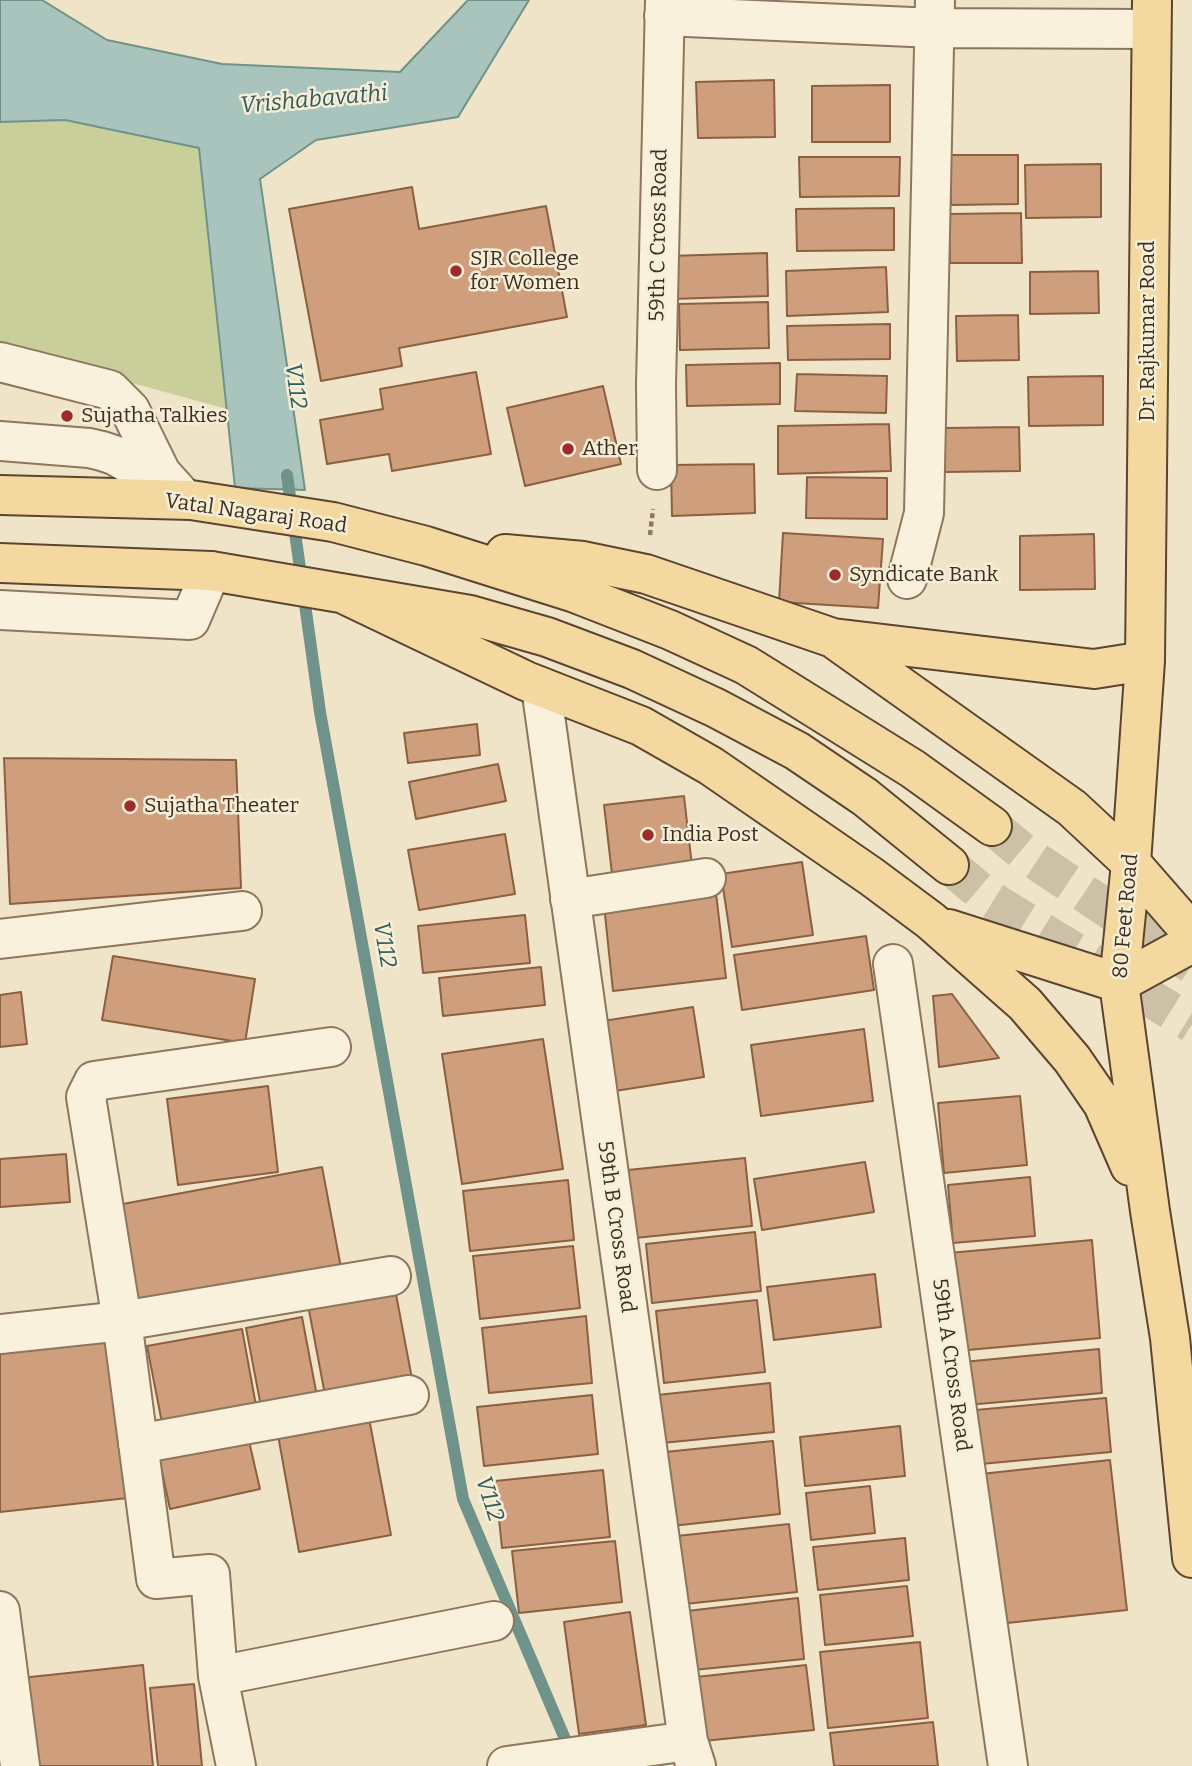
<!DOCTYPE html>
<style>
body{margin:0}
canvas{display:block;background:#f0e4c8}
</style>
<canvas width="1192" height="1766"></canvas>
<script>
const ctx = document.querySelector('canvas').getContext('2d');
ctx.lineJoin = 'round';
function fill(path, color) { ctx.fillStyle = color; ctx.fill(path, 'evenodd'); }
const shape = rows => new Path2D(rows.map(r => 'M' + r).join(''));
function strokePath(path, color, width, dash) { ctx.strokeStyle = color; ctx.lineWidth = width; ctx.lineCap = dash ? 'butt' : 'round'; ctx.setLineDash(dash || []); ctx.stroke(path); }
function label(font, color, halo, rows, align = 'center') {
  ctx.font = font + ' Bitter,serif'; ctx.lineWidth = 5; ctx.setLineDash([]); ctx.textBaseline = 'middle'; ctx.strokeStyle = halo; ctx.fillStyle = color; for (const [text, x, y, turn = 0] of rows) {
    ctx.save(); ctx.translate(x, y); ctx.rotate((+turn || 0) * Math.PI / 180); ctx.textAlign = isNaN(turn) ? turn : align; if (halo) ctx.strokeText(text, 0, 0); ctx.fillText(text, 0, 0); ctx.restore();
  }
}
const green = shape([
 [65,120,199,148,227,409,0,347,0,122]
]);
const water = shape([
 [0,0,42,0,107,40,222,64,400,72,468,0,529,0,458,117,316,140,260,179,305,490,235,488,199,148,65,120,0,122,0,0]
]);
const stream = shape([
 [287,475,320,712,463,1499,571,1753]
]);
const building = shape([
 [774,80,775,137,698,138,696,82,774,80],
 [890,85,890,142,812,142,812,86,890,85],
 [951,155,1018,155,1018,204,951,205,951,155],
 [799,157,900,157,899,196,800,197,799,157],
 [1101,164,1101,217,1026,218,1025,165,1101,164],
 [412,187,419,229,546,206,567,317,399,348,402,366,321,381,289,209,412,187],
 [894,208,894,250,797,251,796,209,894,208],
 [1021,213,1022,263,950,263,949,214,1021,213],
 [767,253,768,296,670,299,669,256,767,253],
 [886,267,888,312,787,316,786,271,886,267],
 [1098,271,1099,313,1030,314,1030,272,1098,271],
 [768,302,769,348,680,350,679,304,768,302],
 [1018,315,1019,360,957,361,956,316,1018,315],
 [890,324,890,359,788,360,787,326,890,324],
 [780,363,780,404,687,406,686,365,780,363],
 [476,372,491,454,392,471,389,454,327,464,320,420,383,409,380,389,476,372],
 [797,374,887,376,886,413,795,411,797,374],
 [1103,376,1103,425,1029,426,1028,377,1103,376],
 [603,386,621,464,525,486,507,408,603,386],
 [889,424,891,471,778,474,778,426,889,424],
 [1019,427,1020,471,945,472,945,428,1019,427],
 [754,464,755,513,672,516,671,465,754,464],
 [807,477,887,478,887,519,806,518,807,477],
 [783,533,883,539,878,608,779,602,783,533],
 [1094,534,1095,589,1020,590,1020,536,1094,534],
 [477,724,480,755,408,763,404,733,477,724],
 [4,758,236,760,241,888,10,904,4,758],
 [498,764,506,801,416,819,409,782,498,764],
 [684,796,692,866,612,874,604,805,684,796],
 [505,834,515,894,419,910,408,850,505,834],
 [802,862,813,935,732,947,721,874,802,862],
 [716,893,726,978,613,991,604,905,716,893],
 [525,915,530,963,423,973,418,926,525,915],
 [866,936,874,990,742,1010,734,955,866,936],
 [113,956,255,979,245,1043,102,1020,113,956],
 [541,967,545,1005,443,1016,439,978,541,967],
 [21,992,27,1044,0,1047,0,995,21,992],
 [952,994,999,1058,939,1067,933,996,952,994],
 [693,1007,704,1077,615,1091,603,1021,693,1007],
 [864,1029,873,1101,761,1116,751,1045,864,1029],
 [543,1039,563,1169,462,1184,442,1054,543,1039],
 [268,1086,278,1172,178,1185,167,1099,268,1086],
 [1020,1096,1027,1165,944,1173,938,1103,1020,1096],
 [66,1154,70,1202,0,1207,0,1159,66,1154],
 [745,1158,752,1226,635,1238,628,1170,745,1158],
 [865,1162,874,1212,762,1230,754,1179,865,1162],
 [322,1167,342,1273,133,1312,112,1206,322,1167],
 [1030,1177,1035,1236,953,1243,948,1185,1030,1177],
 [568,1180,574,1240,470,1251,463,1191,568,1180],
 [755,1232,761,1291,652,1303,646,1244,755,1232],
 [1092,1240,1100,1338,957,1351,949,1253,1092,1240],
 [573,1246,580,1308,480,1319,473,1256,573,1246],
 [875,1274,881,1327,774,1340,767,1287,875,1274],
 [395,1289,413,1384,326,1400,308,1305,395,1289],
 [757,1300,765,1372,664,1383,656,1311,757,1300],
 [586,1316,592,1383,489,1393,482,1328,586,1316],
 [302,1317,319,1407,263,1417,246,1328,302,1317],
 [242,1329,257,1411,163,1428,147,1346,242,1329],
 [110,1330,128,1498,0,1512,0,1341,110,1330],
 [1099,1349,1102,1393,967,1405,963,1362,1099,1349],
 [770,1383,774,1432,662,1443,657,1395,770,1383],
 [592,1395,598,1454,484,1466,477,1407,592,1395],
 [1106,1398,1111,1452,970,1465,965,1411,1106,1398],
 [369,1418,391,1535,299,1552,278,1435,369,1418],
 [900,1426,905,1476,805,1486,800,1437,900,1426],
 [246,1428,260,1489,170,1509,157,1448,246,1428],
 [773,1441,780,1514,672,1526,665,1452,773,1441],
 [1110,1460,1127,1610,998,1624,981,1474,1110,1460],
 [603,1470,610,1537,502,1548,495,1481,603,1470],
 [870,1486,875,1533,811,1540,806,1493,870,1486],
 [789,1524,797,1592,685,1604,677,1536,789,1524],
 [905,1538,909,1580,818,1590,813,1547,905,1538],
 [615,1541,622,1602,519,1613,512,1551,615,1541],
 [907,1586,913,1636,825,1645,820,1595,907,1586],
 [798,1598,804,1659,693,1670,687,1611,798,1598],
 [630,1612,646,1725,579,1734,564,1622,630,1612],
 [920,1642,928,1718,828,1728,820,1652,920,1642],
 [143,1665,153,1766,30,1766,21,1678,143,1665],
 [806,1665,814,1730,703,1741,696,1677,806,1665],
 [194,1684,202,1766,158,1766,150,1688,194,1684],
 [933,1722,938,1766,834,1766,830,1733,933,1722]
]);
const majorTunnel = shape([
 [992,826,1024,853,1192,965],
 [949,865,988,898,1192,1024]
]);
const path = shape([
 [650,535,653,509]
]);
const minor = shape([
 [664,16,934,28,1150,29],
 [0,362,110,390,130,410,161,473,179,493],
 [0,441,89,448,102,451,114,455,170,488],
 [657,470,656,385,665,0],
 [907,579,924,513,935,0],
 [0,610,190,620,211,571],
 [541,687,688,1741,696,1766],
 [570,899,706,878],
 [0,939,242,911],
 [893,964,1008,1766],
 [331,1047,94,1081,86,1097,122,1321,156,1579,210,1574,218,1676,494,1621],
 [0,1334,122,1321,391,1276],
 [138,1444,409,1395],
 [0,1611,20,1766],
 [218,1676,236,1766],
 [507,1766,688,1741]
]);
const major = shape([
 [1152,0,1145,661,1131,863,1119,983,1150,1211,1170,1338,1192,1558],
 [0,495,191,500,333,522,426,546,575,593,670,630,746,665,913,769,992,826],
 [505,554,583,561,646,574,833,638,1094,669,1145,661],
 [0,563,211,571,470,615,547,637,632,669,716,708,797,751,865,797,949,865],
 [344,594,526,681,641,726,711,766,872,877,931,921,1025,1004,1072,1059,1103,1104,1130,1166],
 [837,641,1072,808,1131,863,1192,933],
 [949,929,1119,983,1192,943]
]);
const markers = [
 [456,271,7,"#9e2a2b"],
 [67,416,7,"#9e2a2b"],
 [568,449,7,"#9e2a2b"],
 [835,575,7,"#9e2a2b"],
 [130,806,7,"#9e2a2b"],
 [648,835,7,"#9e2a2b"]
];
const streetNames = [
 ["59th C Cross Road",659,235,-89],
 ["Dr. Rajkumar Road",1148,331,-90],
 ["Vatal Nagaraj Road",256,514,8],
 ["80 Feet Road",1126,916,-85],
 ["59th B Cross Road",616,1227,82],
 ["59th A Cross Road",951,1365,82]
];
const poiNames = [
 ["SJR College",470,259],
 ["for Women",470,283],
 ["Sujatha Talkies",81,416],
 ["Ather",582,449],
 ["Syndicate Bank",849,575],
 ["Sujatha Theater",144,806],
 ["India Post",662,835]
];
const waterNames = [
 ["Vrishabavathi",314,100,-5],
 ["V112",295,386,82],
 ["V112",384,945,80],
 ["V112",489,1499,72]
];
fill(green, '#c9cf9b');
fill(water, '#a9c4bc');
strokePath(water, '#6f938a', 2);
strokePath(stream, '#6f938a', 12);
fill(building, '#cf9f7d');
strokePath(building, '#8d5f41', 2);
strokePath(majorTunnel, '#ccc0a6', 38, [38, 19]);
strokePath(minor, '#8d765c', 42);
strokePath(major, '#5b4430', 42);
strokePath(path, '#8d765c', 4.5, [5, 3.5]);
strokePath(minor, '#faf1dc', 38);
strokePath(major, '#f3d9a0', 38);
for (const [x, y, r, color] of markers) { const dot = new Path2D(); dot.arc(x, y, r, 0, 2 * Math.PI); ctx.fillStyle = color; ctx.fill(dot); strokePath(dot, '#f7eed8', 2.5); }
label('21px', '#3d2e20', '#f7eed8', streetNames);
label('21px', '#3d2e20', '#f7eed8', poiNames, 'left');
label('italic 23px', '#2f5d5a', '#f7eed8', waterNames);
</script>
